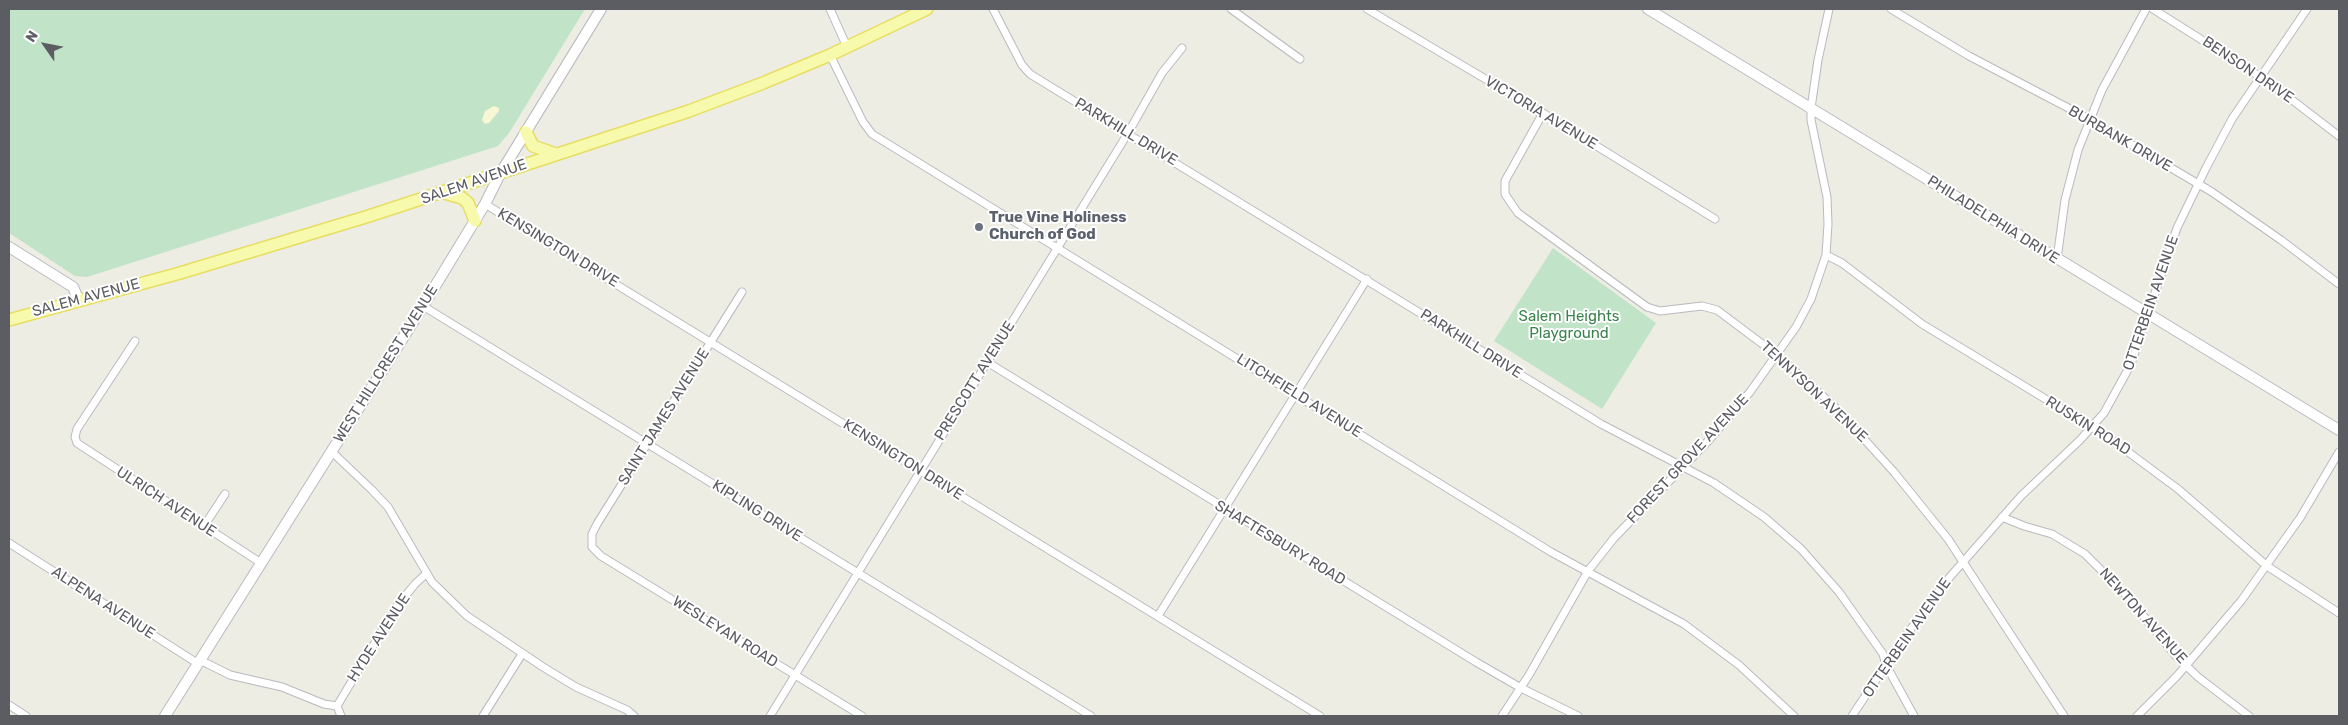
<!DOCTYPE html>
<style>
body{margin:0}
#map{position:relative;width:2348px;height:725px;overflow:hidden;background:#edede4;font-family:Rubik,sans-serif}
canvas{display:block}
.frame{position:absolute;inset:0;border:10px solid #5c5d63;pointer-events:none}
.north{position:absolute;left:20px;top:20px;width:50px;height:50px;-webkit-text-stroke:4px #fff;paint-order:stroke;rotate:303deg;font-size:14px;font-weight:700;line-height:20px;text-align:center;color:#5c5d63}
.north::after{content:'';display:block;margin:auto;width:18px;height:22px;background:#5c5d63;clip-path:polygon(50% 0,100% 100%,50% 72%,0 100%)}
</style>
<div id="map">
<canvas width="2348" height="725"></canvas>
<div class="frame"></div>
<div class="north">N</div>
</div>
<script>
const ctx = document.querySelector('canvas').getContext('2d');
ctx.lineJoin = 'round';
function fill(path, color) { ctx.fillStyle = color; ctx.fill(path, 'evenodd'); }
const shape = rows => new Path2D(rows.map(r => 'M' + r).join(''));
function strokePath(path, color, width, dash) { ctx.strokeStyle = color; ctx.lineWidth = width; ctx.lineCap = dash ? 'butt' : 'round'; ctx.setLineDash(dash || []); ctx.stroke(path); }
function label(font, color, halo, rows, align = 'center') {
  ctx.font = font + ' Rubik,sans-serif'; ctx.lineWidth = 4; ctx.setLineDash([]); ctx.textBaseline = 'middle'; ctx.strokeStyle = halo; ctx.fillStyle = color; for (const [text, x, y, turn = 0] of rows) {
    ctx.save(); ctx.translate(x, y); ctx.rotate((+turn || 0) * Math.PI / 180); ctx.textAlign = isNaN(turn) ? turn : align; if (halo) ctx.strokeText(text, 0, 0); ctx.fillText(text, 0, 0); ctx.restore();
  }
}
const green = shape([
 [9,9,585,9,509,133,498,146,87,277,75,276,9,233],
 [1553,248,1656,323,1602,409,1494,341]
]);
const sand = shape([
 [494,106,499,108,499,111,489,123,485,124,482,120,485,111]
]);
const street = shape([
 [830,9,847,47],
 [993,9,1022,65,1030,74,1601,424,1714,483,1764,517,1801,549,1839,592,1883,654,1886,665,1914,716],
 [1231,9,1300,59],
 [1367,9,1543,113,1715,219],
 [1891,9,1969,56,2076,112,2212,192,2281,240,2339,284],
 [2153,9,2270,83,2339,136],
 [830,55,863,122,872,134,1551,552,1684,624,1739,665,1794,716],
 [1543,113,1505,181,1505,194,1513,206,1518,213,1647,307,1660,311,1702,306,1717,310,1777,355,1833,405,1894,472,1948,539,2064,716],
 [485,204,1320,716],
 [1826,255,1842,263,1922,324,2108,437,2178,489,2267,566,2339,613],
 [2057,259,2065,200,2078,150,2102,90,2146,9],
 [742,292,597,524,592,534,592,547,601,556,862,716],
 [423,306,1091,716],
 [135,341,77,429,75,437,77,443,261,563],
 [987,362,1476,662,1521,688,1578,716],
 [331,451,372,490,388,507,432,582,467,616,543,667,576,687,627,710,634,716],
 [2002,517,2024,526,2052,534,2085,554,2129,598,2175,655,2198,677,2249,716],
 [204,526,225,494],
 [9,543,197,663],
 [1158,616,1367,279],
 [200,660,230,675,282,687,324,704,337,706],
 [9,705,26,716],
 [337,706,397,606,415,584,427,573],
 [337,706,341,716],
 [483,716,522,654],
 [770,716,1128,133,1162,73,1182,48],
 [1502,716,1529,675,1588,571,1614,538,1709,440,1750,392,1796,327,1811,299,1826,255,1828,224,1827,197,1811,120,1811,108,1818,60,1829,9],
 [1852,716,1901,642,1949,578,2021,496,2080,440,2104,413,2131,364,2177,228,2206,168,2232,119,2307,9],
 [2137,716,2177,676,2241,601,2300,518,2339,452]
]);
const secondary = shape([
 [1648,9,2339,430],
 [9,247,73,287,79,301],
 [165,716,423,306,485,204,500,174,601,9]
]);
const primary = shape([
 [526,132,533,146,556,154],
 [444,193,462,198,468,203,475,221],
 [9,320,180,273,369,216,689,111,763,83,830,55,927,9]
]);
const markers = [
 [979,227,5,"#6b7280"]
];
const streetNames = [
 ["BENSON DRIVE",2248,70,34],
 ["VICTORIA AVENUE",1541,113,31],
 ["PARKHILL DRIVE",1126,132,31],
 ["BURBANK DRIVE",2120,139,30],
 ["SALEM AVENUE",474,182,-19],
 ["PHILADELPHIA DRIVE",1993,220,32],
 ["KENSINGTON DRIVE",558,248,31],
 ["SALEM AVENUE",86,298,-15],
 ["OTTERBEIN AVENUE",2151,303,-71],
 ["PARKHILL DRIVE",1471,344,32],
 ["WEST HILLCREST AVENUE",386,364,-58],
 ["PRESCOTT AVENUE",975,381,-58],
 ["TENNYSON AVENUE",1814,392,43],
 ["LITCHFIELD AVENUE",1299,396,32],
 ["SAINT JAMES AVENUE",664,417,-58],
 ["RUSKIN ROAD",2088,426,32],
 ["FOREST GROVE AVENUE",1688,459,-47],
 ["KENSINGTON DRIVE",903,460,32],
 ["ULRICH AVENUE",166,502,33],
 ["KIPLING DRIVE",757,511,32],
 ["SHAFTESBURY ROAD",1280,543,31],
 ["ALPENA AVENUE",103,603,33],
 ["NEWTON AVENUE",2143,616,48],
 ["WESLEYAN ROAD",725,632,32],
 ["HYDE AVENUE",379,638,-57],
 ["OTTERBEIN AVENUE",1907,638,-55]
];
const worshipNames = [
 ["True Vine Holiness",989,218],
 ["Church of God",989,235]
];
const parkNames = [
 ["Salem Heights",1569,317],
 ["Playground",1569,334]
];
fill(green, '#c1e3c8');
fill(sand, '#f8f7d4');
strokePath(street, '#b9babf', 9);
strokePath(secondary, '#b9bac1', 12);
strokePath(primary, '#e8de61', 14);
strokePath(street, '#fff', 7);
strokePath(secondary, '#fff', 10);
strokePath(primary, '#f7faac', 11);
for (const [x, y, r, color] of markers) { const dot = new Path2D(); dot.arc(x, y, r, 0, 2 * Math.PI); ctx.fillStyle = color; ctx.fill(dot); strokePath(dot, '#fff', 2); }
label('15px', '#5c5d63', '#fff', streetNames);
label('bold 15px', '#5b616d', '#fff', worshipNames, 'left');
label('15px', '#3b834d', '#fff', parkNames);
</script>
